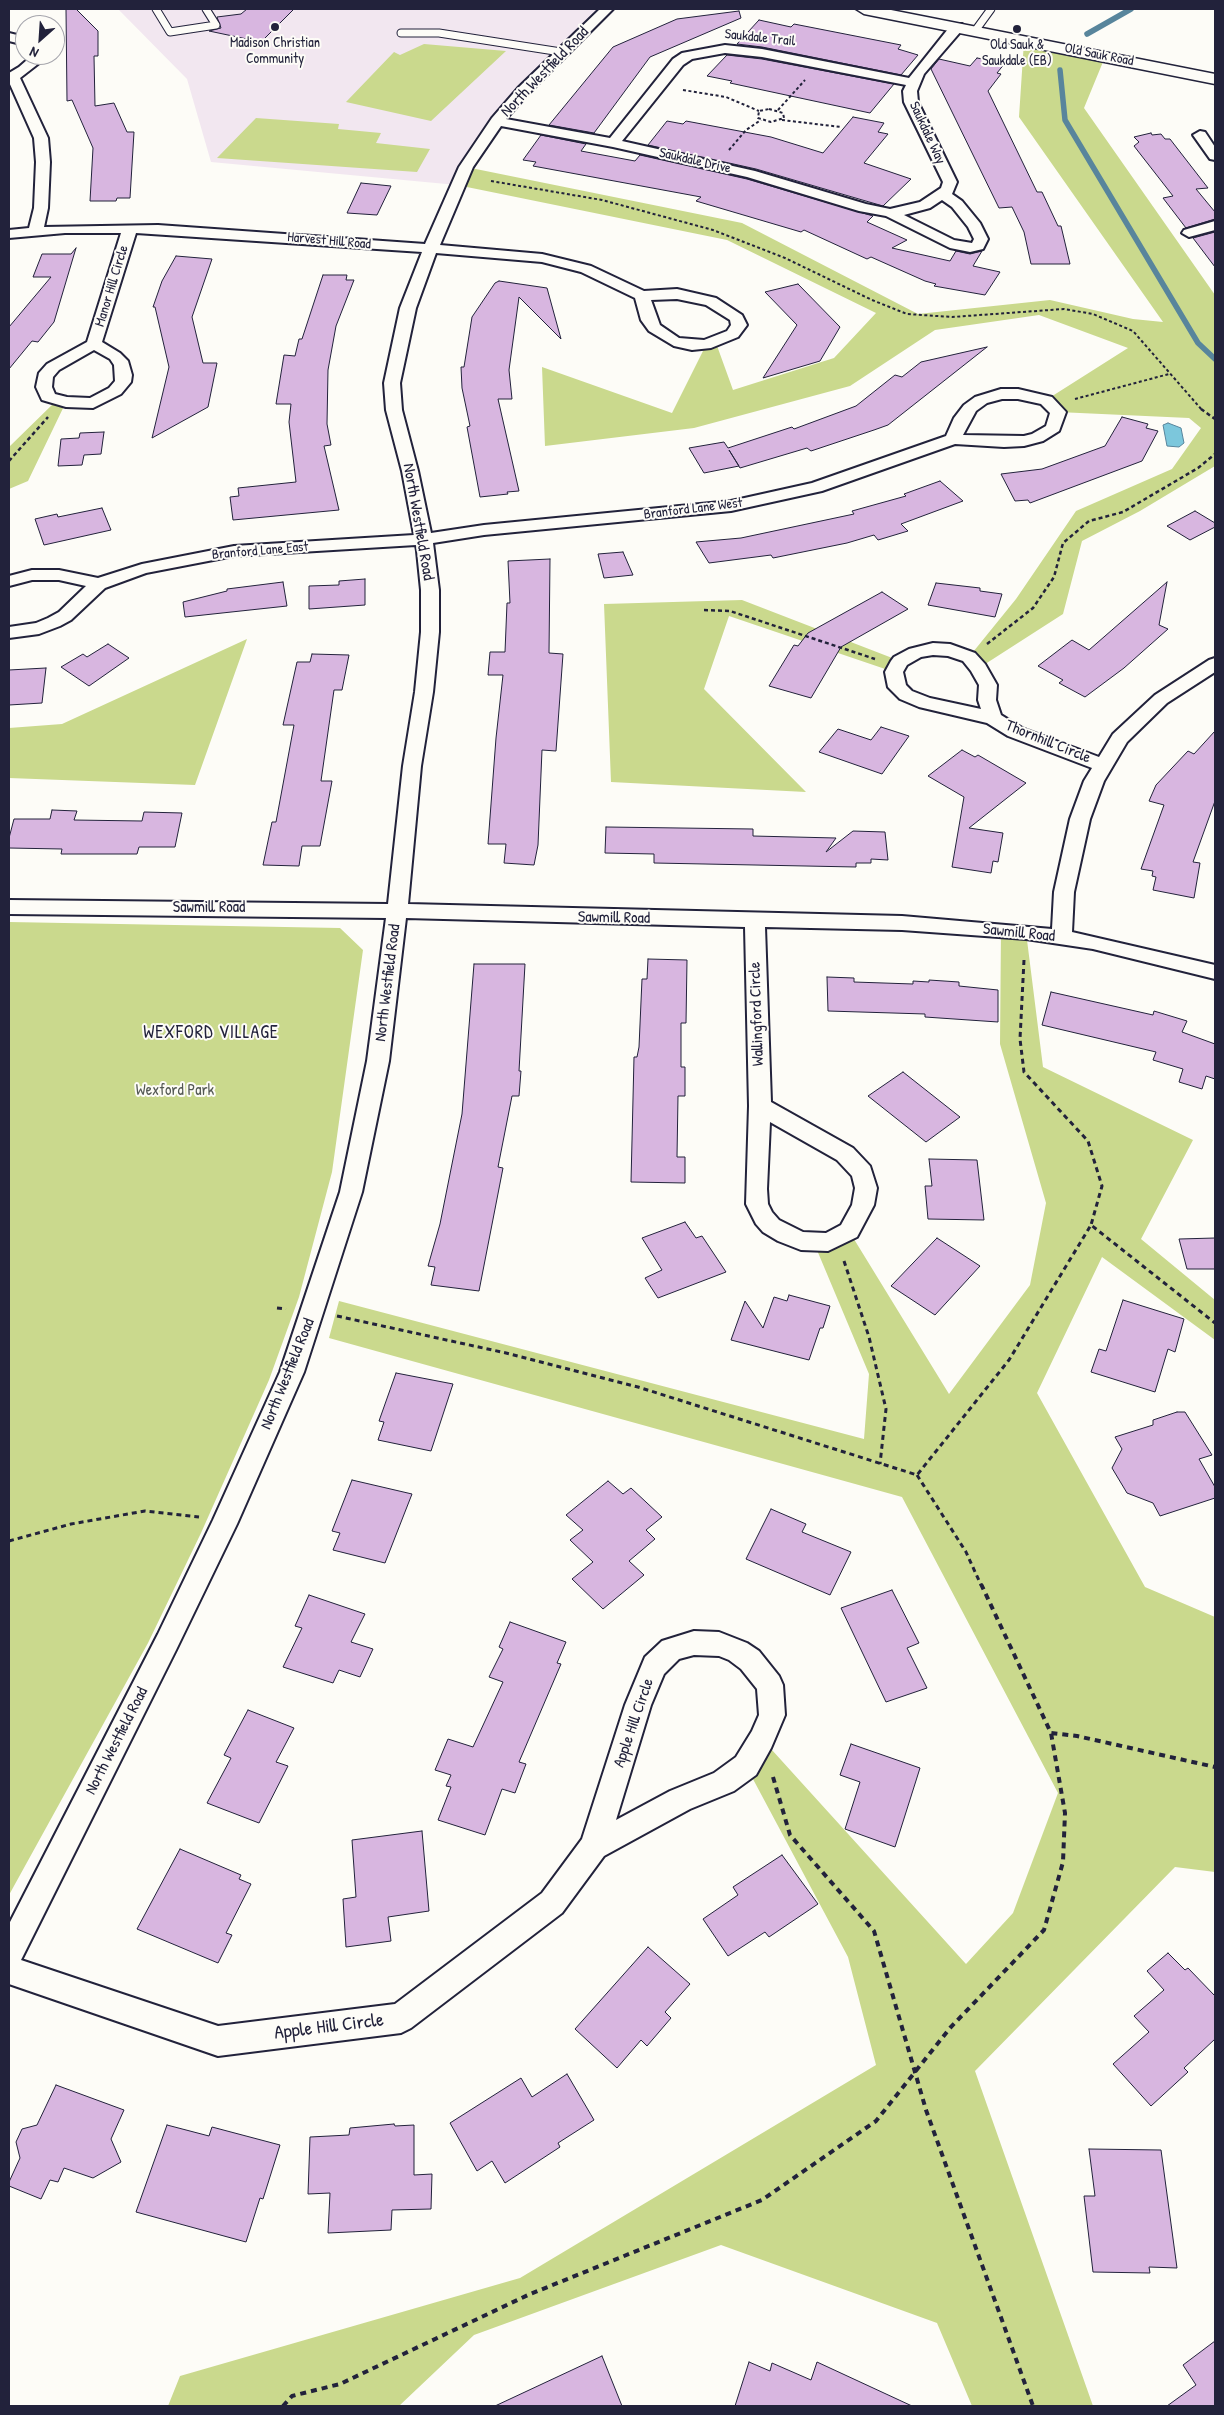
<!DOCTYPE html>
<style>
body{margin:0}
#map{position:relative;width:1224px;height:2415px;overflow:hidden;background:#fdfcf7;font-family:"Patrick Hand",sans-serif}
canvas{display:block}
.frame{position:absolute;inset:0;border:10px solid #22223b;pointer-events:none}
.north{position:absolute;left:15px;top:15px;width:50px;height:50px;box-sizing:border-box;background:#fdfcf7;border:1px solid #a5a5ac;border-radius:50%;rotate:206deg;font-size:14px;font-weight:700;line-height:20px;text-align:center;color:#22223b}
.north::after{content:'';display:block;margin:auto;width:18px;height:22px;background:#22223b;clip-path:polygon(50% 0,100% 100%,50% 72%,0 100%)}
</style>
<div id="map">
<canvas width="1224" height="2415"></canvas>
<div class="frame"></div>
<div class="north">N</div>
</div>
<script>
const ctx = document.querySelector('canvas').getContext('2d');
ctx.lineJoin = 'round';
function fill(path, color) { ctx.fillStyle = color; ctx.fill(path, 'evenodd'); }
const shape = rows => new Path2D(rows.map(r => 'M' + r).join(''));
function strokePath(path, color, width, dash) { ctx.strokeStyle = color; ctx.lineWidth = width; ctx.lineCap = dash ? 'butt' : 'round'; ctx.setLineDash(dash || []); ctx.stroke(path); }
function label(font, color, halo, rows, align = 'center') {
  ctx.font = font + ' "Patrick Hand",sans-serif'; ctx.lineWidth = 4; ctx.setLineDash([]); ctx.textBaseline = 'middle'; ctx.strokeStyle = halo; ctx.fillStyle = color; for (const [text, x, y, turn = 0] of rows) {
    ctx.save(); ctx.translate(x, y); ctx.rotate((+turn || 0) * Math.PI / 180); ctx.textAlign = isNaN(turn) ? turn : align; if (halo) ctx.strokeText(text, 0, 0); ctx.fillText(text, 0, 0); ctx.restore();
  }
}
const built = shape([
 [118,9,607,9,523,91,457,185,211,162,187,79]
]);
const green = shape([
 [1024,41,1105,57,1084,108,1215,295,1215,466,1140,511,1082,541,1063,614,979,668,969,657,1016,599,1076,511,1172,469,1201,428,1189,418,1058,412,1046,400,1128,348,1039,315,935,330,850,386,694,428,545,446,542,367,672,413,706,345,716,343,733,390,834,358,876,313,727,240,457,185,466,167,742,223,918,314,1050,300,1133,319,1163,322,1019,117],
 [424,44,506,51,431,121,346,102,394,52,400,55],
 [256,118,339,124,338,129,381,133,376,143,430,149,417,172,217,158],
 [56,401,66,402,28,481,9,489,9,447],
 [742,600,900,661,894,672,729,616,704,689,806,792,611,782,604,604],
 [247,639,195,785,9,778,9,728,62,724],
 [9,922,340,928,363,950,332,1172,299,1297,269,1380,201,1533,148,1643,9,1895],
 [1001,930,1026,932,1043,1067,1193,1140,1141,1239,1215,1300,1215,1340,1102,1257,1037,1393,1145,1587,1215,1617,1215,1872,1175,1867,975,2071,1093,2406,972,2406,937,2323,721,2245,474,2335,399,2406,168,2406,180,2376,520,2278,876,2065,848,1957,746,1766,762,1739,966,1964,1013,1913,1058,1793,902,1497,329,1338,339,1301,864,1439,869,1374,814,1243,849,1231,949,1394,1030,1285,1046,1203,1000,1044]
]);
const water = shape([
 [1168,423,1181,428,1184,443,1179,447,1167,446,1163,425,1168,423]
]);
const stream = shape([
 [1087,34,1131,9],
 [1060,70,1065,120,1198,343,1215,359]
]);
const building = shape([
 [66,9,76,9,98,31,98,56,94,56,95,106,114,103,127,132,134,132,130,198,117,198,116,201,90,201,93,148,72,100,67,101,66,9],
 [247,9,294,9,261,42,209,31,221,28,217,17,241,14,247,9],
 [739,11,741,18,650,57,594,133,549,125,613,47,677,19,739,11],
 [759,20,791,27,794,24,901,45,898,49,918,55,901,75,762,47,737,44,759,20],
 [727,55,762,59,894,84,870,113,730,83,732,81,707,76,727,55],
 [977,58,1005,63,997,73,1001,74,988,91,1037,192,1042,192,1058,226,1061,226,1070,264,1031,264,1024,232,1012,207,999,208,931,69,939,59,970,66,977,58],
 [853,117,884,123,878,132,888,134,864,163,911,179,883,206,756,169,648,145,667,121,683,124,686,121,771,137,823,153,853,117],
 [1151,133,1152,135,1161,134,1165,139,1170,139,1208,188,1196,189,1215,212,1215,219,1186,228,1163,198,1173,196,1134,146,1139,142,1134,137,1151,133],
 [541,135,586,144,581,151,635,161,640,155,747,179,873,216,867,222,907,240,892,248,950,261,956,251,970,254,982,251,973,266,1000,272,985,295,934,286,936,284,925,281,871,257,867,259,804,230,801,232,696,201,701,197,533,166,536,162,523,160,541,135],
 [361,183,391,186,377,215,347,213,361,183],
 [1215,232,1215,267,1193,238,1215,232],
 [76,248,54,322,38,342,32,341,9,369,9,327,51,277,33,277,42,254,71,254,76,248],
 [176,256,212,259,192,317,203,363,217,363,208,407,152,438,169,367,155,307,153,307,162,281,176,256],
 [323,275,347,275,346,280,354,280,336,326,328,370,327,424,331,445,324,446,339,510,233,520,230,497,239,496,238,488,296,482,289,422,291,404,276,404,284,355,295,356,299,339,302,339,323,275],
 [499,281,547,288,561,339,519,297,509,370,512,399,498,399,519,491,507,492,508,494,480,497,467,427,470,426,462,388,461,367,464,367,472,317,495,283,499,281],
 [798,284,840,327,820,361,763,378,797,325,765,292,798,284],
 [987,347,888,425,874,430,811,451,807,448,740,468,729,450,739,466,704,473,689,448,724,442,728,448,792,427,794,429,856,406,895,375,902,377,921,362,987,347],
 [1122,417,1148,424,1146,428,1158,431,1142,461,1030,503,1028,500,1015,501,1001,474,1042,469,1105,446,1122,417],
 [104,432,101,454,84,455,82,465,58,466,61,439,79,438,80,433,104,432],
 [940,481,963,501,901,524,908,531,878,540,874,535,847,543,773,558,771,555,709,563,696,542,741,538,854,514,852,511,906,496,904,494,940,481],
 [102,508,111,530,44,545,35,519,57,514,58,517,102,508],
 [1195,511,1215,523,1215,527,1190,540,1167,526,1195,511],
 [623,552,633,575,604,578,598,554,623,552],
 [550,559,549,653,563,654,556,751,542,750,538,845,534,865,504,863,506,844,488,844,496,738,503,675,488,675,490,652,505,652,507,603,510,603,508,561,550,559],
 [365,579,365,605,309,609,309,586,339,585,339,581,365,579],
 [283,582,287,606,185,617,183,602,227,591,227,589,283,582],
 [1167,582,1159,625,1168,629,1124,668,1085,697,1059,683,1063,680,1038,666,1072,640,1089,650,1167,582],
 [936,583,980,588,980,591,1002,594,995,617,928,605,936,583],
 [882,592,908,609,841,647,811,698,769,686,794,645,798,646,808,633,882,592],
 [108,644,129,658,89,686,61,667,83,654,87,657,108,644],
 [312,654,349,655,342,690,334,690,321,781,332,781,320,846,302,846,299,866,263,865,272,822,276,822,294,725,283,725,297,662,310,662,312,654],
 [46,668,42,703,9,705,9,670,46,668],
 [881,727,909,736,882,774,819,752,838,729,871,740,881,727],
 [1215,731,1215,801,1193,862,1200,863,1194,898,1153,890,1156,877,1152,876,1153,871,1141,869,1164,805,1149,801,1156,785,1188,751,1194,754,1215,731],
 [962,750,975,757,978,755,1026,783,969,828,1003,833,998,862,993,861,991,873,952,867,964,797,928,776,962,750],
 [52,810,77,811,74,820,142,821,144,812,182,813,175,847,139,847,137,854,61,854,62,849,9,848,9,838,14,819,50,819,52,810],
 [606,827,753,829,753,836,836,838,826,852,853,831,885,832,888,860,871,859,871,863,856,863,856,867,654,863,654,854,605,853,606,827],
 [648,959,687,960,686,1023,681,1023,681,1067,685,1067,685,1096,678,1096,677,1157,685,1157,685,1183,631,1182,634,1057,637,1057,639,1047,642,979,647,979,648,959],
 [474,964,525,964,519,1071,521,1071,519,1096,512,1096,498,1167,503,1168,479,1291,431,1285,435,1267,428,1266,440,1224,462,1114,474,964],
 [827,977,854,978,854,982,913,984,913,981,929,982,929,980,959,982,959,986,998,990,998,1022,925,1017,925,1014,828,1011,827,977],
 [1051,992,1153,1015,1154,1011,1187,1021,1182,1032,1215,1044,1215,1079,1206,1076,1202,1089,1179,1082,1183,1069,1153,1060,1156,1052,1042,1025,1051,992],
 [903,1072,960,1117,926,1142,868,1096,903,1072],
 [929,1159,977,1160,984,1220,928,1219,925,1186,932,1186,929,1159],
 [685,1222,696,1238,702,1236,726,1272,658,1298,645,1278,662,1270,642,1238,685,1222],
 [937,1238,980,1266,935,1315,891,1286,937,1238],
 [1215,1238,1215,1269,1187,1269,1179,1239,1215,1238],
 [789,1295,830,1306,823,1328,820,1328,809,1360,731,1340,745,1301,763,1328,774,1297,787,1301,789,1295],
 [1123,1300,1184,1319,1175,1352,1168,1349,1155,1392,1091,1372,1099,1349,1106,1351,1123,1300],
 [396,1373,453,1384,431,1451,378,1440,384,1422,379,1421,396,1373],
 [1177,1412,1185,1412,1212,1455,1199,1459,1215,1487,1215,1498,1160,1516,1153,1503,1127,1493,1112,1468,1122,1449,1115,1437,1153,1425,1153,1420,1177,1412],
 [352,1480,412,1494,385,1563,333,1550,340,1533,332,1531,352,1480],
 [608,1481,623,1494,631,1488,662,1517,646,1530,655,1539,629,1561,644,1575,603,1609,572,1579,593,1562,570,1540,583,1530,566,1515,608,1481],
 [771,1509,806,1524,802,1532,851,1552,830,1595,746,1559,771,1509],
 [892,1590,919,1643,907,1648,927,1688,886,1702,841,1608,892,1590],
 [309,1595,365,1614,351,1642,373,1649,360,1677,339,1670,333,1683,283,1667,302,1628,295,1626,309,1595],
 [510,1622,566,1642,557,1663,561,1664,519,1762,526,1764,515,1793,502,1789,485,1835,438,1820,451,1787,446,1786,451,1775,435,1770,448,1739,473,1747,503,1682,489,1677,503,1649,499,1647,510,1622],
 [248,1710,294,1728,276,1762,288,1766,259,1823,207,1803,231,1758,224,1755,248,1710],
 [851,1744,920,1768,895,1847,845,1829,860,1782,840,1775,851,1744],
 [422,1831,429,1911,388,1917,391,1941,346,1947,343,1899,356,1897,352,1840,422,1831],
 [180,1849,241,1875,239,1879,251,1884,226,1933,232,1935,218,1963,137,1929,180,1849],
 [782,1855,818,1904,769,1937,765,1932,728,1956,703,1919,738,1895,733,1887,782,1855],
 [648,1947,690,1984,665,2012,671,2018,647,2046,641,2040,617,2068,575,2029,648,1947],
 [1168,1953,1185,1970,1188,1968,1215,1996,1215,2039,1184,2068,1188,2072,1151,2106,1113,2064,1149,2032,1134,2016,1164,1990,1147,1971,1168,1953],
 [567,2074,594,2120,558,2143,560,2147,505,2183,492,2161,477,2171,450,2123,521,2078,532,2097,567,2074],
 [56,2085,124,2110,111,2139,121,2162,93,2178,64,2168,58,2182,50,2180,41,2199,9,2186,9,2182,20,2158,16,2142,22,2129,37,2125,56,2085],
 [394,2124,395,2126,414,2125,414,2175,432,2174,431,2209,392,2210,391,2230,328,2233,330,2193,308,2194,310,2137,349,2135,350,2128,394,2124],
 [167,2125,209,2136,212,2127,280,2145,263,2199,260,2198,246,2242,136,2212,167,2125],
 [1089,2149,1161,2150,1177,2268,1149,2267,1150,2273,1093,2272,1084,2196,1095,2196,1089,2149],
 [1215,2341,1215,2406,1167,2406,1196,2385,1183,2365,1215,2341],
 [602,2356,622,2406,495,2406,602,2356],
 [749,2362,770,2371,772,2363,811,2380,817,2362,912,2406,735,2406,749,2362]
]);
const pathFar3 = shape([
 [683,90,726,97,759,111],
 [769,109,783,113,784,118,771,122,758,118,759,111,769,109],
 [778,110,805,80],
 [782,120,841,127],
 [729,150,746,130,761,120],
 [491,181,602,200,713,230,785,258,872,300,907,314,952,317,1064,309,1093,314,1133,331,1202,410],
 [1075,399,1169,374]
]);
const pathFar2 = shape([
 [1201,409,1215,419],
 [9,461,48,417],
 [704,610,730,611,875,659],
 [987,644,1033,608,1054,577,1063,543,1089,521,1123,512,1198,468,1215,454]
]);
const pathFar1 = shape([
 [1024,960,1020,1039,1024,1072,1088,1141,1102,1186,1091,1225],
 [844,1261,869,1337,886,1409,880,1464],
 [277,1308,286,1309],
 [337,1316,506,1353,638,1387,917,1475,1009,1360,1091,1225,1215,1323],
 [917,1475,966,1552,981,1585],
 [9,1541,71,1524,145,1511,199,1517]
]);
const path = shape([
 [981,1584,1051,1733,1077,1736,1215,1767],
 [773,1777,790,1835,874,1931,926,2110,1033,2406],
 [283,2406,292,2396,340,2384,528,2295,762,2200,876,2121,950,2028,1044,1930,1063,1862,1065,1813,1051,1733]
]);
const lane = shape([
 [156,9,170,32,216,25,206,9],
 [975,31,991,9],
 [401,33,439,33,561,52]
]);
const street = shape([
 [600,9,613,9,528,94,506,119,610,138,673,59,682,53,725,45,762,49,909,78,952,24,962,24,963,27,962,30,924,74,917,91,918,102,957,182,952,194,962,201,980,223,988,239,983,249,970,252,950,248,886,216,859,211,747,177,613,147,501,126,473,167,440,245,542,254,591,266,644,291,677,289,716,298,742,315,747,325,738,337,711,348,692,350,674,346,649,331,641,320,635,298,581,272,542,262,436,253,416,308,400,383,402,410,418,471,431,533,484,525,731,501,812,483,946,436,954,418,964,405,975,397,1001,389,1018,389,1052,397,1066,412,1059,431,1043,441,1024,446,1004,447,955,444,822,491,731,511,484,535,433,543,439,590,439,632,433,692,421,766,408,904,902,916,1052,929,1054,892,1070,819,1084,781,1092,768,1008,736,987,723,919,707,900,699,888,687,885,672,891,661,894,657,909,649,933,643,950,644,975,653,985,664,997,685,996,700,1001,715,1022,728,1099,757,1113,734,1155,695,1209,660,1215,658,1215,672,1167,703,1127,742,1104,781,1090,819,1074,892,1072,932,1215,965,1215,979,1093,949,1026,939,902,930,765,927,771,1102,853,1148,870,1166,877,1188,874,1205,857,1237,828,1251,801,1250,778,1241,763,1232,756,1224,746,1204,749,1106,745,927,406,918,389,1061,362,1192,304,1372,237,1524,176,1650,21,1960,218,2026,395,2004,542,1893,582,1839,625,1705,645,1657,662,1641,694,1631,719,1632,747,1643,759,1651,779,1676,783,1685,785,1715,771,1748,756,1775,734,1791,690,1809,604,1856,562,1913,411,2028,401,2033,218,2056,9,1984,9,1924,158,1634,213,1520,280,1372,340,1192,367,1061,386,918,9,914,9,900,388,904,403,766,415,692,421,632,421,590,417,551,416,545,234,556,146,573,105,588,71,620,60,626,39,634,9,638,9,627,36,623,48,618,59,612,86,586,59,580,32,580,9,586,9,576,32,570,59,570,98,578,142,564,234,546,414,535,402,471,386,410,384,383,400,308,422,252,136,233,102,342,120,353,128,361,132,375,131,382,121,394,93,408,66,407,42,400,36,387,39,373,47,364,87,342,121,233,65,233,9,238,9,230,29,228,34,208,36,162,34,138,9,82,9,73,19,67,27,60,27,55,41,55,38,64,20,78,48,138,50,162,48,208,44,227,158,225,425,244,459,167,492,118,518,88,600,9],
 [725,53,762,57,906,85,903,91,904,102,943,182,941,188,920,202,890,209,866,204,755,171,622,141,683,65,692,59,725,53],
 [942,200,952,207,968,227,974,239,972,243,954,240,904,215,930,208,942,200],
 [677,299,706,305,730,320,731,325,727,331,704,340,679,338,660,325,651,300,677,299],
 [94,350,110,359,114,365,115,381,109,388,90,398,67,397,55,394,52,387,53,377,59,370,94,350],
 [1002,399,1018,399,1041,404,1050,413,1046,426,1032,434,1024,436,963,435,976,411,987,403,1002,399],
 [933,655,948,656,963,661,971,671,979,685,978,700,981,709,930,698,912,691,906,685,903,672,907,665,921,657,933,655],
 [770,1122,837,1160,852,1176,855,1188,852,1205,841,1225,826,1233,803,1232,779,1220,772,1212,768,1204,767,1189,770,1122],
 [694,1655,719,1656,729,1660,741,1669,757,1689,759,1715,752,1731,736,1757,714,1773,670,1791,616,1820,651,1705,664,1674,679,1659,694,1655],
 [9,33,25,37,25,45,9,41,9,33],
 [1200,131,1205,132,1215,147,1215,160,1210,159,1193,135,1200,131],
 [1215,221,1215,230,1189,237,1182,233,1184,230,1215,221]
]);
const secondary = shape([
 [856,9,886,9,1215,74,1215,84,864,14,856,9]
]);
const markers = [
 [275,27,5,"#22223b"],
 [1017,29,5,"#22223b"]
];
const farStreetnames = [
 ["Saukdale Trail",760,38,6],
 ["Old Sauk Road",1099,55,11],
 ["Saukdale Way",927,133,65],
 ["Saukdale Drive",695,161,13],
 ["Harvest Hill Road",329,241,5],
 ["Manor Hill Circle",112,286,-73],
 ["Branford Lane West",693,509,-7],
 ["Branford Lane East",260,551,-5]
];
const farPoinames = [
 ["Madison Christian",275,43],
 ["Community",275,59],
 ["Old Sauk &",1017,45],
 ["Saukdale (EB)",1017,61]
];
const streetNames = [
 ["North Westfield Road",545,72,-46],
 ["North Westfield Road",418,522,80],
 ["Thornhill Circle",1048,742,22],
 ["Sawmill Road",209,908],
 ["Sawmill Road",614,918,1],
 ["Sawmill Road",1019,933,6],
 ["North Westfield Road",388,983,-83],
 ["Wallingford Circle",757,1014,-92],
 ["North Westfield Road",288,1374,-68],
 ["Apple Hill Circle",634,1723,-71],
 ["North Westfield Road",117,1741,-63]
];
const parkNames = [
 ["Wexford Park",175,1091]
];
const neighbourhoodNames = [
 ["WEXFORD VILLAGE",211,1033]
];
const nearStreetnames = [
 ["Apple Hill Circle",329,2027,-7]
];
fill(built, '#f2e7f0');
fill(green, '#cad98d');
fill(water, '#7cc7dc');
strokePath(water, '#58859c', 1);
strokePath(stream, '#58859c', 5.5);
fill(building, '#d8b6e0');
strokePath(building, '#22223b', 1);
strokePath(lane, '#22223b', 9);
strokePath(street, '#22223b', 4);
strokePath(secondary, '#22223b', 3);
strokePath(pathFar3, '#22223b', 2, [3, 2.5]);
strokePath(pathFar2, '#22223b', 2.5, [4, 3]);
strokePath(pathFar1, '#22223b', 3, [5, 4]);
strokePath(path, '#22223b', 4, [6, 5]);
strokePath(lane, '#fdfcf7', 7);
fill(street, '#fdfcf7');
fill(secondary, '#fdfcf7');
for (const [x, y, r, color] of markers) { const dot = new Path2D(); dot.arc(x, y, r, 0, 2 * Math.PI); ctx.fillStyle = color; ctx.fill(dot); strokePath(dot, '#fdfcf7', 2); }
label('14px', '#22223b', '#fdfcf7', farStreetnames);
label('14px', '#22223b', '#fdfcf7', farPoinames);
label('16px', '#22223b', '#fdfcf7', streetNames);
label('16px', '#545954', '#fdfcf7', parkNames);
ctx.letterSpacing = '1px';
label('18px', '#22223b', '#fdfcf7', neighbourhoodNames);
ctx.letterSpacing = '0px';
label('19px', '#22223b', '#fdfcf7', nearStreetnames);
</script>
